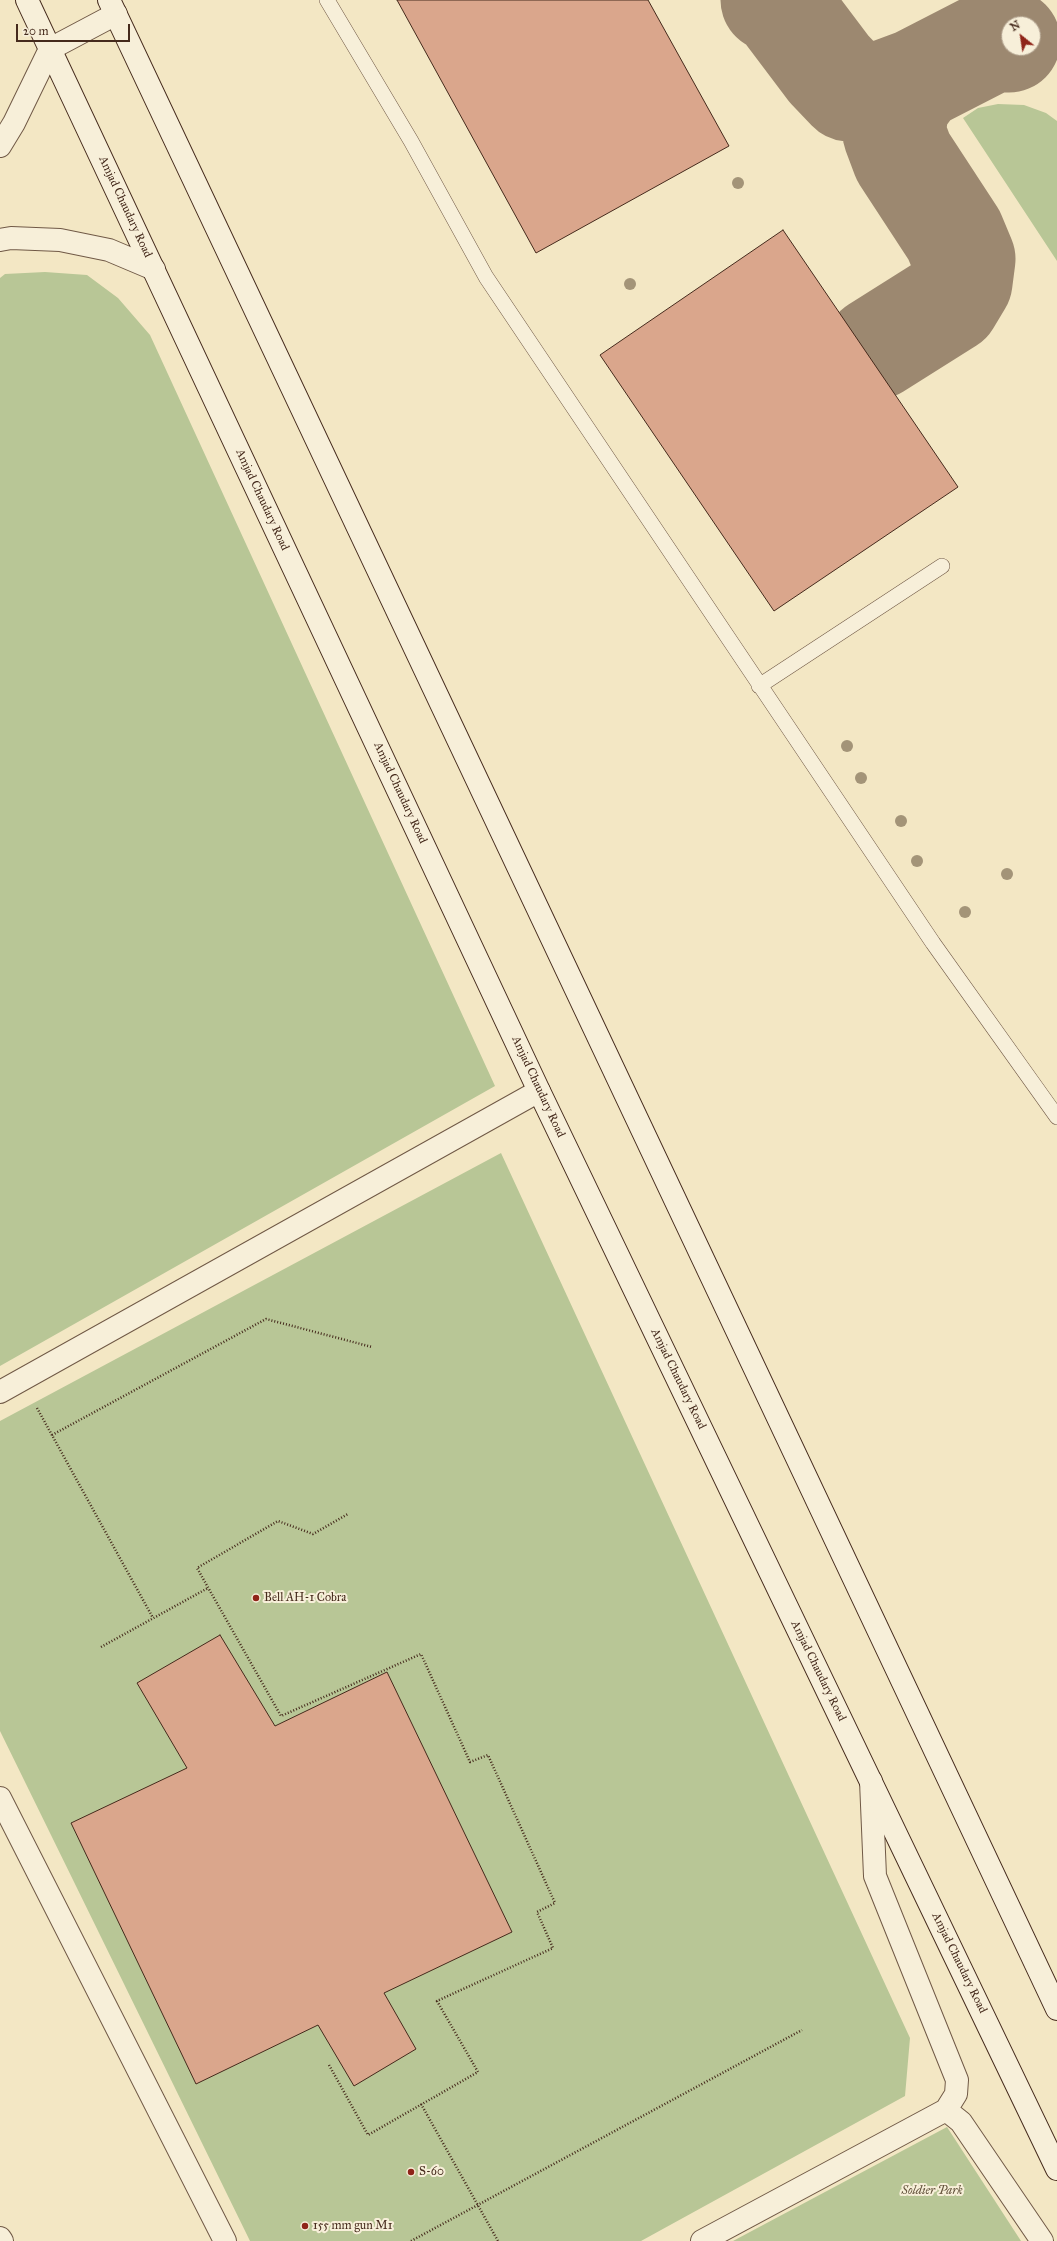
<!DOCTYPE html>
<style>
body{margin:0}
#map{position:relative;width:1057px;height:2241px;overflow:hidden;background:#f3e7c4;font-family:"IM FELL Great Primer",serif}
canvas{display:block}
.north{position:absolute;left:1001px;top:16px;width:40px;height:40px;box-sizing:border-box;background:#f7efd9;border:1px solid #b0a08d;border-radius:50%;rotate:330deg;font-size:11px;font-weight:700;line-height:16px;text-align:center;color:#452a1c}
.north::after{content:'';display:block;margin:auto;width:14px;height:18px;background:#8f2418;clip-path:polygon(50% 0,100% 100%,50% 72%,0 100%)}
.scale{position:absolute;left:16px;top:24px;width:114px;height:18px;box-sizing:border-box;border:2px solid #452a1c;border-top:0;padding-left:5px;font-size:12px;line-height:14px;white-space:nowrap;color:#452a1c;-webkit-text-stroke:3px #f7efd9;paint-order:stroke}
</style>
<div id="map">
<canvas width="1057" height="2241"></canvas>
<div class="north">N</div>
<div class="scale">20 m</div>
</div>
<script>
const ctx = document.querySelector('canvas').getContext('2d');
ctx.lineJoin = 'round';
function fill(path, color) { ctx.fillStyle = color; ctx.fill(path, 'evenodd'); }
const shape = rows => new Path2D(rows.map(r => 'M' + r).join(''));
function strokePath(path, color, width, dash) { ctx.strokeStyle = color; ctx.lineWidth = width; ctx.lineCap = dash ? 'butt' : 'round'; ctx.setLineDash(dash || []); ctx.stroke(path); }
function label(font, color, halo, rows, align = 'center') {
  ctx.font = font + ' "IM FELL Great Primer",serif'; ctx.lineWidth = 4; ctx.setLineDash([]); ctx.textBaseline = 'middle'; ctx.strokeStyle = halo; ctx.fillStyle = color; for (const [text, x, y, turn = 0] of rows) {
    ctx.save(); ctx.translate(x, y); ctx.rotate((+turn || 0) * Math.PI / 180); ctx.textAlign = isNaN(turn) ? turn : align; if (halo) ctx.strokeText(text, 0, 0); ctx.fillText(text, 0, 0); ctx.restore();
  }
}
const green = shape([
 [998,104,1024,105,1046,113,1057,121,1057,261,963,118,978,108],
 [45,272,87,275,118,298,150,335,495,1086,0,1366,0,278,5,274],
 [501,1153,910,2038,905,2096,641,2241,250,2241,0,1731,0,1421],
 [947,2127,1021,2241,733,2241]
]);
const taxiway = shape([
 [772,0,780,4,829,69,849,90,881,93,916,80],
 [876,348,949,302,961,282,964,259,954,235,903,157,894,133,898,104,916,80,992,41,1009,41]
]);
const building = shape([
 [397,0,648,0,729,146,536,253,397,0],
 [783,230,958,487,774,611,600,355,783,230],
 [220,1635,275,1726,387,1672,512,1932,384,1993,416,2049,354,2086,318,2025,196,2084,71,1823,187,1768,137,1683,220,1635]
]);
const path = shape([
 [37,1408,153,1618],
 [52,1435,266,1319,372,1347],
 [101,1647,208,1588],
 [329,2065,368,2135,478,2072,437,2001,553,1948,537,1912,555,1903,488,1755,470,1762,421,1654,281,1716,197,1568,278,1521,313,1534,348,1514],
 [421,2104,498,2241],
 [411,2241,802,2030]
]);
const lane = shape([
 [327,0,411,141,486,277,933,943,1057,1117],
 [759,686,942,566]
]);
const street = shape([
 [0,146,14,123,50,49,116,14],
 [0,240,11,238,60,240,109,250,154,269],
 [0,1392,539,1091],
 [0,1798,225,2241],
 [946,2110,961,2122,1042,2241],
 [0,2238,2,2241],
 [702,2241,946,2110,956,2094,957,2080,875,1876,871,1781]
]);
const secondary = shape([
 [27,0,539,1091,1057,2169],
 [109,0,1057,2009]
]);
const trees = [
 [738,183],
 [630,284],
 [847,746],
 [861,778],
 [901,821],
 [917,861],
 [1007,874],
 [965,912]
];
const markers = [
 [256,1598,4,"#8f2418"],
 [411,2172,4,"#8f2418"],
 [305,2226,4,"#8f2418"]
];
const streetNames = [
 ["Amjad Chaudary Road",125,207,65],
 ["Amjad Chaudary Road",262,500,65],
 ["Amjad Chaudary Road",400,793,65],
 ["Amjad Chaudary Road",538,1087,65],
 ["Amjad Chaudary Road",678,1379,64],
 ["Amjad Chaudary Road",818,1671,64],
 ["Amjad Chaudary Road",959,1963,64]
];
const poiNames = [
 ["Bell AH-1 Cobra",264,1598],
 ["S-60",419,2172],
 ["155 mm gun M1",313,2226]
];
const parkNames = [
 ["Soldier Park",932,2191]
];
fill(green, '#b8c696');
strokePath(taxiway, '#9c8870', 103);
fill(building, '#daa68c');
strokePath(building, '#452a1c', 1);
strokePath(lane, '#705946', 16);
strokePath(street, '#705946', 24);
strokePath(secondary, '#452a1c', 24);
strokePath(path, '#452a1c', 2.5, [1, 2]);
strokePath(lane, '#f7efd9', 15);
strokePath(street, '#f7efd9', 22);
strokePath(secondary, '#f7efd9', 22);
ctx.fillStyle = '#a39478';
for (const [x, y] of trees) { ctx.beginPath(); ctx.arc(x, y, 6, 0, 2 * Math.PI); ctx.fill(); }
for (const [x, y, r, color] of markers) { const dot = new Path2D(); dot.arc(x, y, r, 0, 2 * Math.PI); ctx.fillStyle = color; ctx.fill(dot); strokePath(dot, '#f7efd9', 1.5); }
label('12px', '#452a1c', '#f7efd9', streetNames);
label('12px', '#452a1c', '#f7efd9', poiNames, 'left');
label('italic 12px', '#62513a', '#f7efd9', parkNames);
</script>
